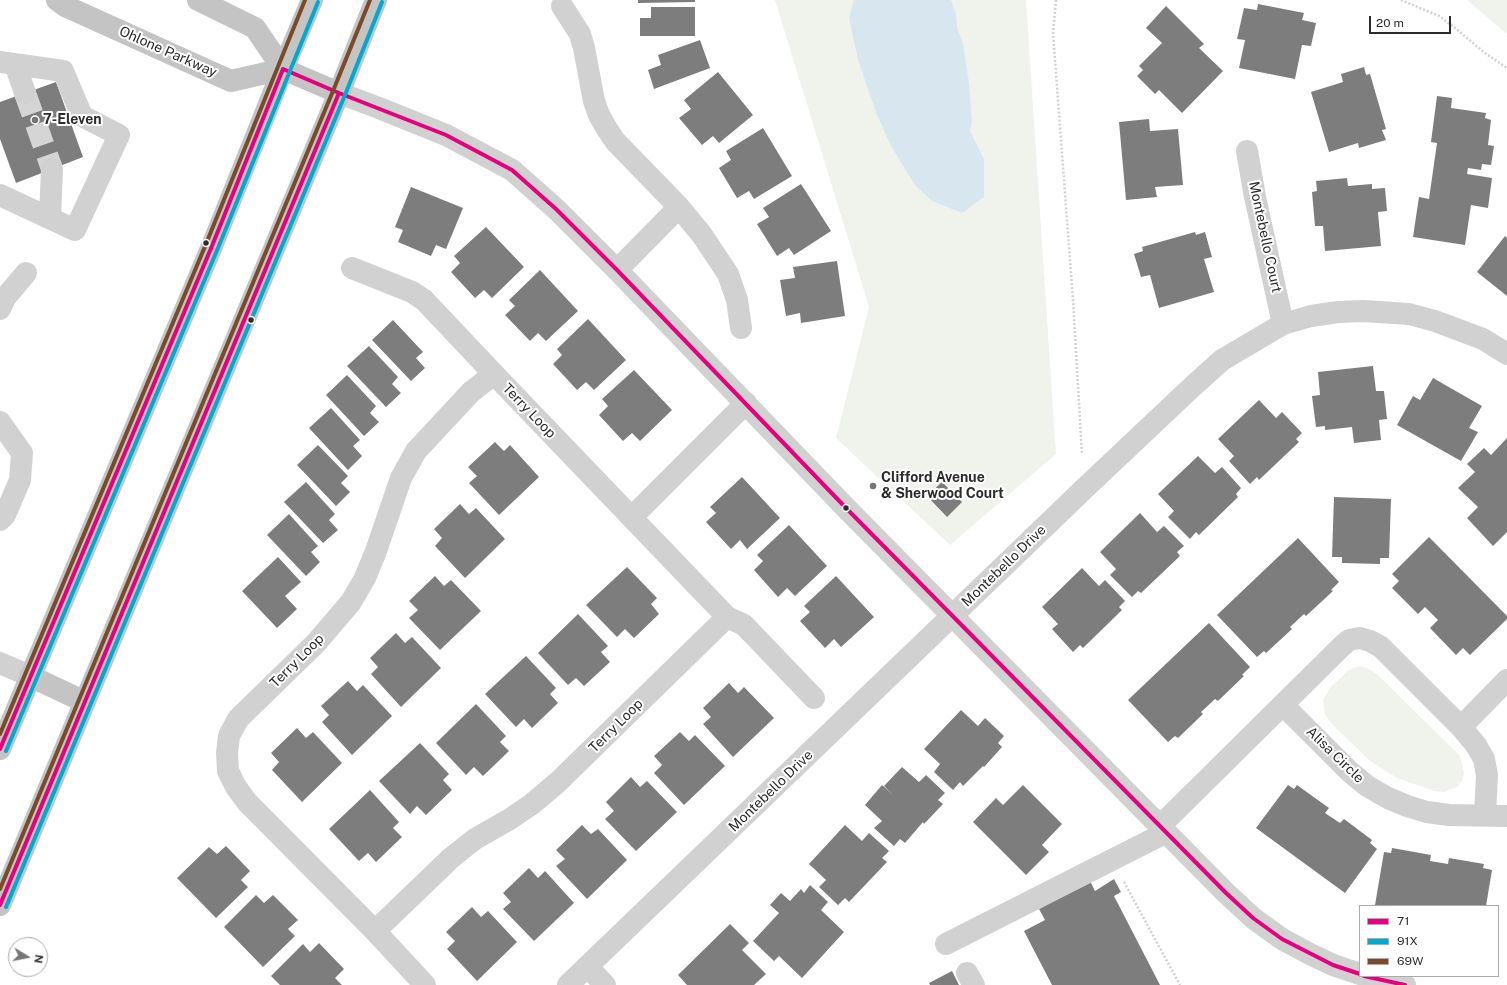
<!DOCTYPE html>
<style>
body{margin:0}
#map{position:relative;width:1507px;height:985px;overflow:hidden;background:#fff;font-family:"Public Sans",sans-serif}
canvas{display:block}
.legend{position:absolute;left:1359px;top:905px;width:140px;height:72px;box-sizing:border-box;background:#fff;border:1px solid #ababab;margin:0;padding:5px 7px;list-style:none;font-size:12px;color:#2c2c2c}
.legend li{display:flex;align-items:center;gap:8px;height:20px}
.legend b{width:20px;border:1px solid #ababab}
.north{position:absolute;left:8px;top:937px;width:40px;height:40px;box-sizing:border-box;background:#fff;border:1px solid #ababab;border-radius:50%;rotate:100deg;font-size:11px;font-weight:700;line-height:16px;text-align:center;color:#2c2c2c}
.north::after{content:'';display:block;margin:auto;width:14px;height:18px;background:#767676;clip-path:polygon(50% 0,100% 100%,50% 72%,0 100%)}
.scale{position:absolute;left:1369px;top:16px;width:82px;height:18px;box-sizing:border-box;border:2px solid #2c2c2c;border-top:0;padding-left:5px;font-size:12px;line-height:14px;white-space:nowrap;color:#2c2c2c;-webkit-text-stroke:3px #fff;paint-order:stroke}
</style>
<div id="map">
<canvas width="1507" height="985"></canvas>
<ul class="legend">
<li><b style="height:5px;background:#e5007d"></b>71</li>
<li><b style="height:5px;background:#00a9ce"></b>91X</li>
<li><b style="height:5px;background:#7a4b2a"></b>69W</li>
</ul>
<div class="north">N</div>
<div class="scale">20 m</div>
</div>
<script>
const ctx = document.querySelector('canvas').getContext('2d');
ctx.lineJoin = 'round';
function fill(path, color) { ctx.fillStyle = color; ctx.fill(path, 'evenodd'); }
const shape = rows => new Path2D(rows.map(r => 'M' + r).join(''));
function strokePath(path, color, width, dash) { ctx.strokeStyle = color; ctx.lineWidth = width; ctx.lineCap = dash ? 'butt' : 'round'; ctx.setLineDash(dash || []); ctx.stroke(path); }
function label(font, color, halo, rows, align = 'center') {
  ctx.font = font + ' "Public Sans",sans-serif'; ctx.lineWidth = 4; ctx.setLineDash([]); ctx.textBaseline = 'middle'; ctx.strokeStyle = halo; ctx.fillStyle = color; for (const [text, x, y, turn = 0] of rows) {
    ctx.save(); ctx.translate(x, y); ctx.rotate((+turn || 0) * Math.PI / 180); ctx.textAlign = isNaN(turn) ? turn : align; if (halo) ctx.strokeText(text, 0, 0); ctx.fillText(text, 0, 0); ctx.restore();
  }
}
const green = shape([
 [775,0,1026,0,1056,454,950,545,836,438,869,307],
 [1467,0,1507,0,1507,34],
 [1361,666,1369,669,1378,675,1460,756,1464,773,1462,781,1457,787,1443,792,1434,791,1397,778,1370,761,1335,727,1325,715,1323,700,1331,687,1348,671,1353,668]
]);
const water = shape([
 [854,0,951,0,956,14,957,27,963,44,969,83,972,122,970,131,984,159,984,197,962,213,932,201,915,185,891,146,877,115,858,60,849,18]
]);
const building = shape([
 [638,0,695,0,695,2,638,3],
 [1258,4,1304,13,1302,20,1316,23,1311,46,1302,45,1295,79,1239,68,1245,40,1237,39,1244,8,1257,10],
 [1166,6,1204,44,1199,48,1223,71,1182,113,1159,90,1155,94,1137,76,1143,70,1139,66,1162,43,1146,28],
 [651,7,695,7,695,36,640,36,640,18,651,18],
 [700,40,710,68,654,89,648,70,661,65,658,55],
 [1364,67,1366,75,1370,74,1386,129,1382,130,1386,140,1359,148,1358,143,1329,152,1311,92,1343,82,1341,74],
 [718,72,753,115,719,143,713,136,702,145,679,118,691,109,684,100],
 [56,82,83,157,16,183,0,139,0,102],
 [1437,96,1452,98,1451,108,1486,113,1485,118,1491,120,1488,145,1494,146,1491,165,1482,164,1481,170,1468,168,1467,174,1492,178,1488,208,1471,205,1465,245,1413,237,1419,197,1429,199,1437,143,1431,142],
 [1149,119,1150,131,1178,129,1183,185,1155,187,1157,197,1126,200,1119,122],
 [763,128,792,176,754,199,749,191,737,198,719,168,731,160,726,151],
 [1347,178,1348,186,1372,184,1372,189,1385,188,1387,211,1378,212,1381,246,1325,251,1323,226,1315,226,1312,192,1317,191,1316,181],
 [801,184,831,231,794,255,789,248,777,256,757,224,769,217,763,208],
 [411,187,463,208,446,249,436,245,431,256,398,242,403,230,395,227],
 [486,227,524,267,492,298,484,290,475,298,451,272,460,263,454,256],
 [1195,232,1196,235,1205,232,1212,257,1204,259,1214,292,1159,308,1150,275,1141,277,1134,254,1143,251,1142,247],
 [1505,236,1507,238,1507,296,1477,272],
 [837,261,845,316,801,323,800,313,786,316,780,280,795,278,793,267],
 [540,270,578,311,546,341,538,333,530,341,505,315,515,306,509,300],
 [588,319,626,360,594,390,586,382,577,390,553,364,562,355,557,349],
 [393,320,423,352,416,358,425,368,411,381,372,340],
 [369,346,398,377,392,384,401,393,386,407,347,366],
 [1373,366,1376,391,1384,391,1387,419,1379,420,1381,440,1354,443,1352,427,1325,430,1325,426,1316,427,1312,396,1320,395,1318,372],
 [634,370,672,410,640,441,632,433,623,441,599,415,608,406,602,399],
 [347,375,376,406,370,413,379,422,364,436,326,395],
 [1433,378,1482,406,1469,428,1478,432,1461,461,1397,425,1413,396,1420,400],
 [1259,400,1276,418,1282,412,1302,433,1296,439,1299,442,1259,480,1257,477,1250,484,1229,461,1234,456,1218,439],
 [331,408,360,440,353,446,362,456,348,470,309,428],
 [1507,438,1507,532,1493,546,1467,518,1478,507,1458,488,1475,472,1467,464,1484,448,1491,455],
 [495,442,504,451,510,445,539,477,499,515,469,483,477,476,468,467],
 [318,445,348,476,341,483,350,492,336,506,297,465],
 [1198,456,1215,473,1222,467,1241,488,1236,494,1238,497,1199,535,1196,532,1190,539,1168,517,1174,511,1158,494],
 [742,477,780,518,747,549,740,540,731,549,706,522,716,513,710,507],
 [306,482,335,514,329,520,338,530,323,543,284,502],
 [942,482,962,502,947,517,927,496],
 [1334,497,1391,499,1389,558,1380,558,1380,564,1342,563,1342,557,1332,557],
 [460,504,469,514,476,508,505,539,465,578,435,546,442,538,434,529],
 [1140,513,1157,532,1164,526,1184,546,1177,552,1180,556,1141,593,1138,591,1132,597,1110,575,1116,569,1100,552],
 [289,514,318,546,311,552,320,562,306,576,267,535],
 [789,525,827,566,795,596,787,588,778,597,754,570,763,561,757,555],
 [1429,537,1507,616,1507,619,1470,655,1463,648,1456,655,1430,628,1438,620,1425,607,1418,614,1392,588,1399,581,1392,574],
 [1298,538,1339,582,1331,590,1333,591,1306,616,1304,614,1290,627,1292,629,1266,653,1264,651,1257,657,1217,615],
 [278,557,301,582,285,596,297,609,277,628,242,591],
 [627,567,657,598,651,604,659,614,634,638,625,629,617,637,586,605],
 [1082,568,1099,586,1105,580,1125,601,1119,607,1122,610,1083,648,1080,645,1073,652,1052,629,1058,624,1042,607],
 [435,576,444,586,451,580,481,611,440,650,409,618,418,610,409,601],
 [836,576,874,617,841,647,834,639,825,648,800,621,810,612,804,606],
 [578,614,608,646,601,652,610,662,584,686,576,678,568,685,538,653],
 [1209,623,1250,667,1242,675,1244,676,1218,701,1215,699,1201,712,1203,714,1178,738,1175,736,1168,742,1128,700],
 [396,633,405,643,412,637,441,668,401,707,371,674,378,667,370,658],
 [526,656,556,688,550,694,558,703,532,728,524,719,516,727,485,694],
 [348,681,357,691,363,685,392,716,352,755,322,722,329,715,321,706],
 [729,683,738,693,744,687,774,718,733,757,703,724,711,717,703,708],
 [476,704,506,736,500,742,509,751,483,776,474,767,466,775,436,743],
 [961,710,978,726,985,718,1004,736,998,743,1002,747,984,767,983,766,963,786,960,782,953,790,934,772,940,764,924,749],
 [297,728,306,738,313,732,342,763,302,802,272,770,279,762,271,753],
 [680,732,689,741,695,735,725,766,684,805,654,773,662,765,654,756],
 [420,743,449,774,443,780,452,790,426,815,417,806,410,814,379,781],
 [902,767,919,782,926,775,945,793,938,800,943,804,924,824,923,822,905,843,900,839,894,846,874,828,882,821,865,805,882,785,892,794,884,786],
 [631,777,640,787,647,781,677,812,636,851,605,819,614,811,606,802],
 [1023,785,1062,824,1042,845,1049,852,1026,875,973,822,996,798,1003,805],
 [1288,785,1294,789,1297,785,1329,808,1325,813,1340,823,1344,819,1372,840,1370,843,1377,849,1345,893,1256,828],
 [370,790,399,822,393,828,402,837,376,862,368,853,359,861,329,829],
 [582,825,591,834,598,829,627,860,587,899,556,866,565,859,556,850],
 [845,825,862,841,869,833,889,851,882,858,887,862,849,902,845,898,838,905,819,887,826,880,809,864],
 [226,846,250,871,241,880,248,887,216,918,177,878,209,847,217,854],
 [1392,848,1431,855,1430,861,1448,864,1449,858,1484,864,1483,868,1492,870,1486,906,1375,905,1384,852,1391,853],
 [529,868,538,878,545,871,574,903,534,941,503,909,511,902,503,893],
 [1114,879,1121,892,1114,896,1160,985,1052,985,1024,931,1045,920,1039,909,1090,881,1095,891],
 [810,885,828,902,821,910,844,932,802,978,779,956,774,961,753,941,779,913,770,905,781,893,790,901,801,889,804,893],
 [256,895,264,903,273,895,298,920,288,929,295,936,263,967,224,927],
 [472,907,481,917,488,911,517,942,477,981,447,949,455,941,446,932],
 [730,924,749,943,742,950,766,974,754,985,687,985,678,975],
 [319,943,344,969,335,978,342,985,280,985,271,976,303,944,310,952],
 [952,971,959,985,930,985,929,983]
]);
const minorTunnel = shape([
 [25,93,52,169]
]);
const path = shape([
 [1056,0,1053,33,1073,300,1082,454],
 [1401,0,1439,16,1455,28,1485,53,1507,68],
 [1124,882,1180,985]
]);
const minor = shape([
 [562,6,580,34,584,48,594,101,599,115,607,129,615,141,679,207,617,270],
 [0,62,63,71,82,116,119,135,75,230,0,195],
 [15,64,25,93],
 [339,93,379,108,446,135,512,170,556,209,617,270,846,508,1226,893,1253,918,1282,939,1308,953,1333,965,1360,974],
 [1247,151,1255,197,1283,324],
 [679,207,702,235,728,274,737,300,741,328],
 [50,218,52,169],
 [352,268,412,292,424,300,494,374],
 [0,309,5,298,26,273],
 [0,422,22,453,20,480,5,515,0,520],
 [632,517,746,403],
 [727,617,744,625,814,698],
 [0,663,30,676],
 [1283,705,1349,771,1367,786,1388,798,1407,806,1427,812,1449,815,1507,816],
 [1461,727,1507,680],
 [1159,827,1341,647,1349,640,1360,638,1370,641,1381,647,1461,727,1476,745,1484,759,1487,775,1485,815],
 [375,931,451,858,475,839,510,819,532,804,558,782,727,617,494,374,471,392,416,451,401,478,376,551,365,578,351,602,316,643,238,719,229,736,227,753,228,771,236,787,247,802,375,931,425,985],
 [946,944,1165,833],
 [588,967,605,985],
 [967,973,974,985],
 [1364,976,1405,985],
 [568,985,1085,488,1192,387,1222,360,1283,324,1311,316,1338,312,1363,311,1409,314,1435,321,1483,339,1507,354]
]);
const major = shape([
 [57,0,65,6,231,81,283,69],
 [198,0,255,28,283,69,339,93],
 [30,676,85,702],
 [0,749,212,246,283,69,312,0],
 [0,905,339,93,376,0]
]);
const bus1 = shape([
 [0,749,212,246,283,69,339,93,446,135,512,170,556,209,617,270,846,508,1226,893,1253,918,1282,939,1333,965,1360,974],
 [0,905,339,93],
 [1364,976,1405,985]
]);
const bus2 = shape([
 [6,751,218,248,318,2],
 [6,907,345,95,382,2]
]);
const bus3 = shape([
 [0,734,206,244,305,0],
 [0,889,333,91,370,0]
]);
const markers = [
 [35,120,4,"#767676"],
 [206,243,3.5,"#2c2c2c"],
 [251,320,3.5,"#2c2c2c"],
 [873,486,4,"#767676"],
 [846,508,3.5,"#2c2c2c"]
];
const streetNames = [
 ["Ohlone Parkway",168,52,24],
 ["Montebello Court",1265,237,78],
 ["Terry Loop",529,411,46],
 ["Montebello Drive",1004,566,-44],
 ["Terry Loop",297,661,-45],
 ["Terry Loop",616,726,-45],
 ["Alisa Circle",1335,755,44],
 ["Montebello Drive",771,791,-44]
];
const poiNames = [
 ["7-Eleven",43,120],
 ["Clifford Avenue",881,478],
 ["& Sherwood Court",881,494]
];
fill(green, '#f0f3eb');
fill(water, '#d8e7ef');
fill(building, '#7d7d7d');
strokePath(minorTunnel, '#d5d5d5', 22, [22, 11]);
strokePath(path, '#d1d1d1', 2.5, [2, 2]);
strokePath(minor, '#d1d1d1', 22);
strokePath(major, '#c4c4c4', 22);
strokePath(bus1, '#e5007d', 4);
strokePath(bus2, '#00a9ce', 4);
strokePath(bus3, '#7a4b2a', 4);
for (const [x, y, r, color] of markers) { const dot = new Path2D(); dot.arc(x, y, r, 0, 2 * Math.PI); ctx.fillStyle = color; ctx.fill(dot); strokePath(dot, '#fff', 1.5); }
label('14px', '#2c2c2c', '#fff', streetNames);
label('bold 14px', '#2c2c2c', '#fff', poiNames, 'left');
</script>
